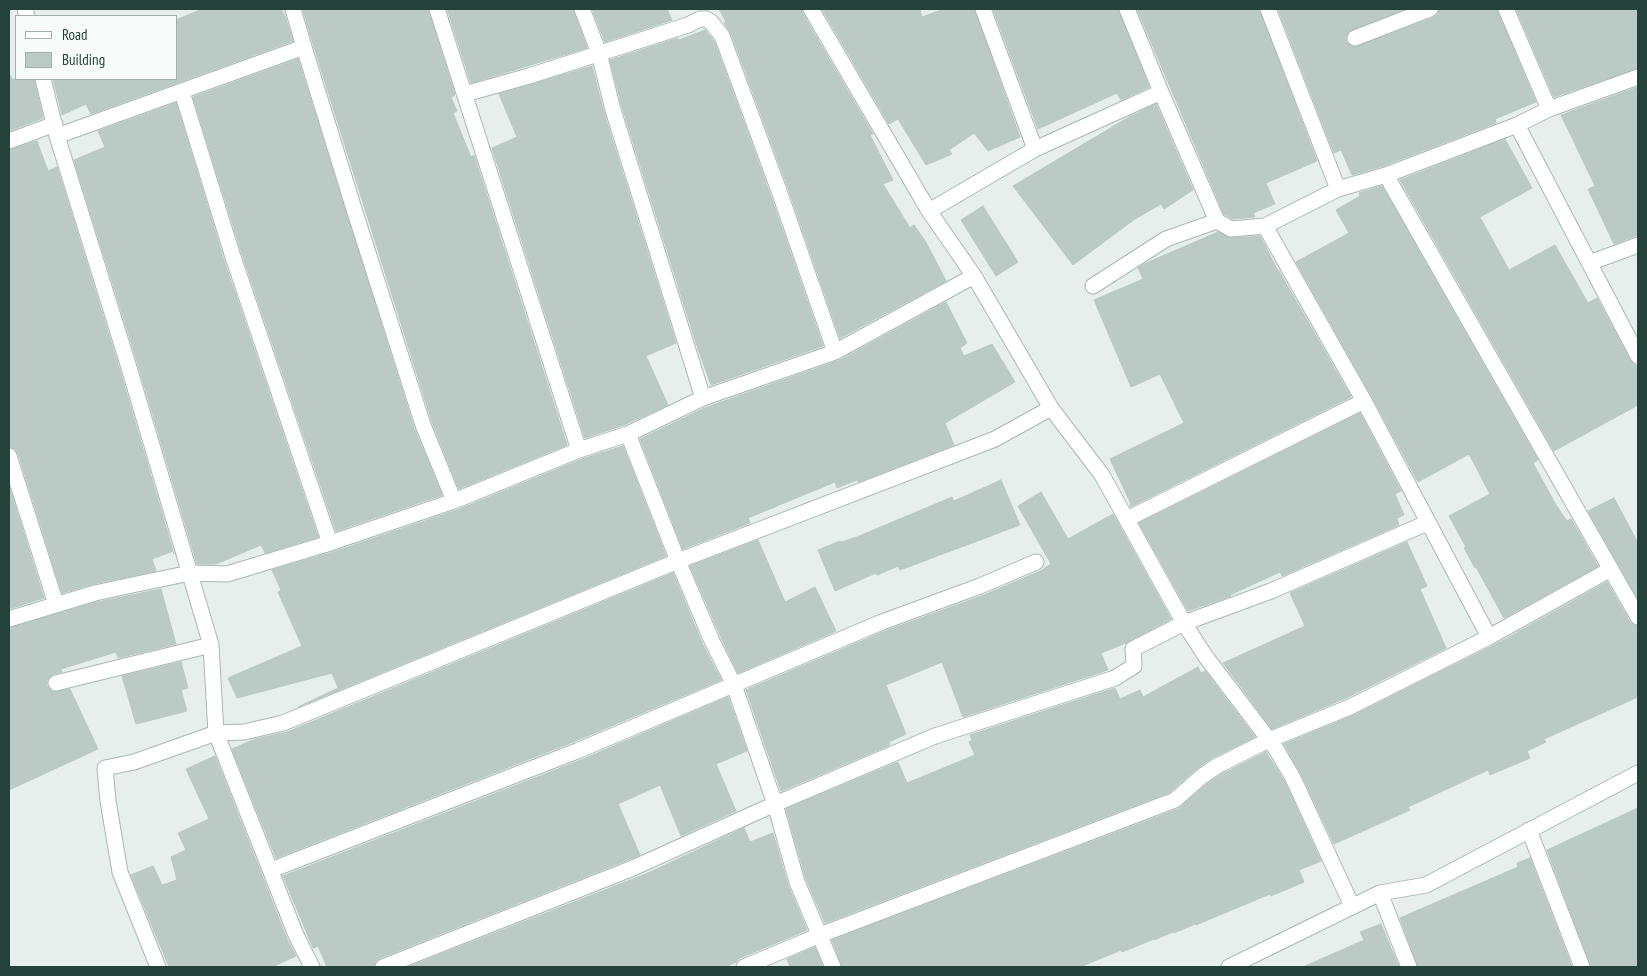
<!DOCTYPE html>
<style>
body{margin:0}
#map{position:relative;width:1647px;height:976px;overflow:hidden;background:#e6efeb;font-family:"PT Sans Narrow",sans-serif}
canvas{display:block}
.frame{position:absolute;inset:0;border:10px solid #24423a;pointer-events:none}
.legend{position:absolute;left:15px;top:15px;width:162px;height:65px;box-sizing:border-box;background:#f7fbf9;border:1px solid #a3b1ad;margin:0;padding:6px 9px;list-style:none;font-size:15px;color:#24423a}
.legend li{display:flex;align-items:center;gap:10px;height:25px}
.legend b{width:25px;border:1px solid #a3b1ad}
</style>
<div id="map">
<canvas width="1647" height="976"></canvas>
<div class="frame"></div>
<ul class="legend">
<li><b style="height:6px;background:#fff"></b>Road</li>
<li><b style="height:14px;background:#bbcac4"></b>Building</li>
</ul>
</div>
<script>
const ctx = document.querySelector('canvas').getContext('2d');
ctx.lineJoin = 'round';
function fill(path, color) { ctx.fillStyle = color; ctx.fill(path, 'evenodd'); }
const shape = rows => new Path2D(rows.map(r => 'M' + r).join(''));
function strokePath(path, color, width, dash) { ctx.strokeStyle = color; ctx.lineWidth = width; ctx.lineCap = dash ? 'butt' : 'round'; ctx.setLineDash(dash || []); ctx.stroke(path); }
const building = shape([
 [202,9,281,9,285,16,293,41,91,114,86,104,62,115,53,79,176,79,176,20,202,9],
 [306,9,428,9,455,95,451,97,457,111,453,113,471,157,474,155,567,445,459,489,432,422,313,44,303,10,306,9],
 [447,9,573,9,587,48,471,83,447,9],
 [592,9,667,9,672,20,605,42,592,9],
 [719,9,802,9,803,14,873,134,870,135,893,180,883,184,910,228,914,225,926,242,946,281,840,338,787,185,731,33,724,23,726,22,719,9],
 [822,9,920,9,922,17,944,9,974,9,1020,137,988,151,974,133,949,150,952,154,926,165,898,119,889,124,822,9],
 [993,9,1118,9,1149,87,1121,100,1117,93,1038,129,993,9],
 [1137,9,1259,9,1317,161,1266,183,1275,204,1253,213,1255,217,1233,219,1224,214,1137,9],
 [1278,9,1405,9,1348,32,1346,37,1346,42,1354,47,1433,18,1438,14,1439,9,1497,9,1536,102,1495,119,1496,123,1383,166,1352,175,1341,150,1334,153,1278,9],
 [1516,9,1638,9,1638,68,1554,97,1516,9],
 [705,30,714,41,769,191,823,346,711,385,697,346,622,107,610,60,678,38,679,40,705,30],
 [298,59,414,428,442,495,336,531,242,254,193,97,298,59],
 [592,66,604,113,676,343,646,356,668,405,624,425,585,438,492,148,517,137,499,94,592,66],
 [9,74,10,74,12,79,34,79,43,118,9,131,9,74],
 [1638,87,1638,235,1614,244,1588,189,1595,186,1561,115,1638,87],
 [176,103,224,260,318,537,265,553,261,545,216,564,197,564,136,358,74,160,105,147,98,131,176,103],
 [1156,104,1193,190,1164,209,1161,204,1135,219,1073,265,1013,186,1129,117,1156,104],
 [1505,139,1532,188,1480,217,1509,270,1555,245,1588,303,1597,298,1630,360,1636,365,1638,369,1638,405,1554,451,1400,180,1505,139],
 [37,141,48,171,57,167,118,364,174,554,173,551,152,559,156,571,93,584,62,593,18,453,15,449,9,447,9,150,37,141],
 [1382,186,1538,460,1533,463,1556,505,1567,521,1571,519,1598,566,1504,618,1476,567,1475,568,1464,548,1466,547,1449,516,1490,494,1469,454,1418,482,1372,397,1296,262,1349,233,1336,210,1360,196,1359,193,1382,186],
 [983,206,1018,262,996,276,961,220,983,206],
 [1218,232,1231,238,1260,236,1278,271,1279,271,1351,397,1130,507,1130,505,1131,504,1110,459,1184,423,1160,374,1131,387,1094,300,1143,279,1138,268,1144,264,1218,232],
 [946,302,967,343,960,348,964,356,992,344,1015,382,945,423,954,445,858,482,857,480,837,488,835,482,748,518,750,523,683,549,640,439,707,407,840,360,946,302],
 [1360,413,1401,491,1395,494,1404,515,1397,518,1399,525,1282,576,1280,572,1230,595,1231,596,1188,611,1139,523,1360,413],
 [623,446,666,556,298,707,338,688,332,673,237,698,228,678,302,646,278,592,281,590,272,570,333,552,457,510,582,459,623,446],
 [1001,480,1020,525,900,570,898,566,877,575,876,573,835,591,818,550,840,541,841,542,857,537,952,497,954,501,1001,480],
 [9,486,44,598,9,609,9,486],
 [1041,492,1068,539,1113,514,1171,619,1126,643,1101,653,1108,670,963,717,942,662,886,685,906,734,889,742,890,745,781,791,746,690,885,631,984,595,1040,571,1051,564,1018,506,1041,492],
 [1614,498,1638,543,1638,599,1588,511,1614,498],
 [758,540,785,602,815,587,836,631,738,673,721,637,690,566,758,540],
 [1407,542,1427,586,1420,589,1446,648,1346,698,1272,729,1223,663,1305,626,1290,593,1407,542],
 [673,573,703,645,721,680,573,742,276,858,232,749,255,739,287,732,673,573],
 [1607,582,1630,622,1634,625,1638,626,1638,697,1544,739,1546,742,1527,751,1530,758,1490,775,1488,770,1408,807,1410,810,1334,844,1301,774,1284,744,1354,715,1502,641,1607,582],
 [161,589,176,644,118,658,116,652,61,669,62,672,53,674,47,680,47,686,53,692,70,689,98,749,9,790,9,628,97,602,161,589],
 [181,662,188,688,181,690,187,711,136,724,122,676,181,662],
 [1198,667,1201,673,1205,671,1255,737,1212,758,1195,770,1170,792,825,923,806,879,786,809,898,762,907,783,975,755,969,742,972,740,970,735,1115,688,1120,699,1140,690,1143,697,1198,667],
 [728,697,747,751,716,764,736,811,681,836,660,785,618,804,640,855,380,958,375,962,374,967,327,967,318,946,313,948,283,876,581,760,728,697],
 [1266,752,1285,782,1321,861,1299,870,1304,882,1271,896,1270,894,1196,925,1195,924,1174,933,1173,932,1154,940,1154,939,1122,952,1121,950,1080,967,842,967,832,940,1178,809,1207,784,1222,774,1266,752],
 [215,756,287,939,296,956,272,967,169,967,131,875,153,866,162,885,177,880,171,857,186,850,178,833,209,819,186,769,215,756],
 [1638,808,1638,967,1591,967,1547,850,1638,808],
 [744,828,750,842,773,833,788,885,807,930,740,958,736,962,725,967,408,967,648,873,744,828],
 [1530,858,1572,967,1418,967,1400,918,1518,867,1517,863,1530,858],
 [1381,924,1399,967,1303,967,1364,940,1360,932,1381,924],
 [815,947,823,967,790,967,787,959,815,947]
]);
const minor = shape([
 [25,9,27,16],
 [293,9,304,47,57,136,127,361,211,645,216,733,296,935,312,967],
 [437,9,579,450],
 [582,9,599,53,613,110,703,398],
 [811,9,929,211,974,276,1051,408,1102,475,1184,623,1206,657,1276,749,1293,778,1352,906],
 [983,9,1035,149],
 [1127,9,1161,92,1217,221],
 [1268,9,1338,189],
 [1506,9,1549,109],
 [1355,38,1430,9],
 [304,47,354,209,423,425,454,501],
 [43,79,57,136],
 [182,92,233,257,330,543],
 [1517,125,1638,356],
 [9,141,55,124],
 [1386,175,1638,617],
 [929,211,1035,149,1161,92],
 [1265,226,1338,189,1386,175,1517,125,1549,109,1638,77],
 [1589,263,1638,245],
 [1093,286,1166,239,1217,221,1231,229,1265,226,1364,401,1489,637],
 [835,352,974,276],
 [628,434,678,561,712,641,734,685,775,804,797,882,833,967],
 [9,456,56,604],
 [1127,519,1364,401],
 [9,619,95,593,137,584,190,573,227,574,330,543,454,501,579,450,628,434,703,398,835,352,778,188,722,36,711,22,706,19,700,19,688,25,529,76,465,94],
 [56,683,211,645],
 [1529,830,1582,967],
 [271,870,577,751,882,622,980,586,1036,562],
 [1380,893,1409,967],
 [158,967,120,872,108,801,105,768,134,762,216,733,244,732,283,723,678,561,995,439,1051,408],
 [383,967,633,868,775,804,935,736,1115,678,1134,666,1133,649,1184,623,1271,591,1427,523],
 [744,967,820,935,1175,800,1201,777,1217,766,1269,740,1350,707,1489,637,1611,569],
 [1229,967,1380,893,1426,885,1638,773]
]);
fill(building, '#bbcac4');
strokePath(building, '#b8c9c2', 1);
strokePath(minor, '#a8b8b2', 17);
strokePath(minor, '#fff', 15);
</script>
